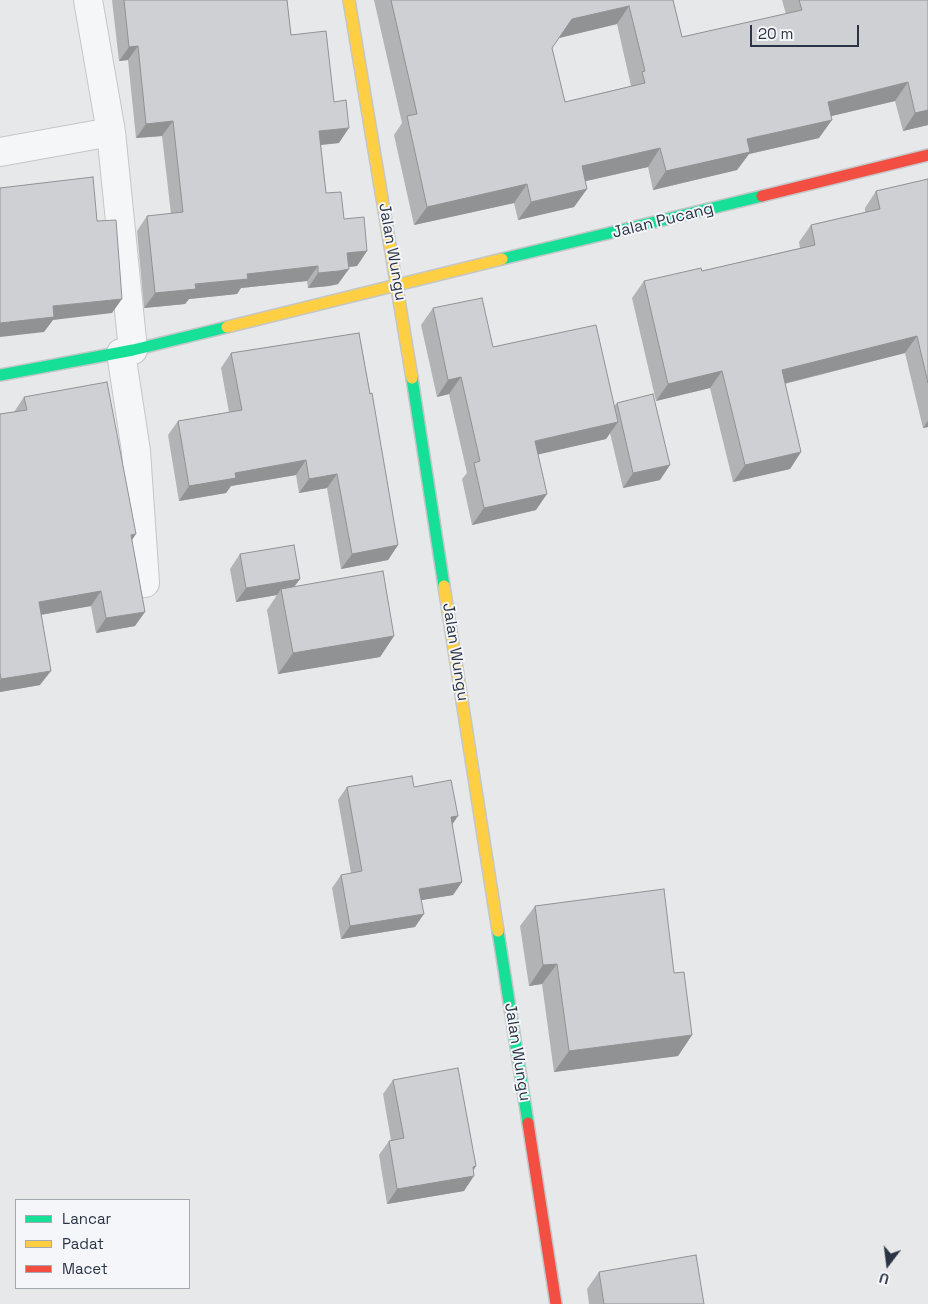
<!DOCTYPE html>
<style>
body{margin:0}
#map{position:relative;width:928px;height:1304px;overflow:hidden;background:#e6e8ea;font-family:"Space Grotesk",sans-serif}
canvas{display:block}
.legend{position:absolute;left:15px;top:1199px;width:175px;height:90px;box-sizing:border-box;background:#f4f6f9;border:1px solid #a4a8b1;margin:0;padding:6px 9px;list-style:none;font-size:15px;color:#2b3445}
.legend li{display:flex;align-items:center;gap:10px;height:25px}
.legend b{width:25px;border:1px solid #a4a8b1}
.north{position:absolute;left:863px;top:1239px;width:50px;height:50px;-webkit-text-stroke:4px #f4f6f9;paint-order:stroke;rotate:195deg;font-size:14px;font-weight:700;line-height:20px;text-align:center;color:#2b3445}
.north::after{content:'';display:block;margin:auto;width:18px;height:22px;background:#2b3445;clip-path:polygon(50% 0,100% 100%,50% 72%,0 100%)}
.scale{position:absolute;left:750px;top:25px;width:109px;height:22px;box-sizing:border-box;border:2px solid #2b3445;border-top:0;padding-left:6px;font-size:15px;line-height:18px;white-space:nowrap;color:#2b3445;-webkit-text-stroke:4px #f4f6f9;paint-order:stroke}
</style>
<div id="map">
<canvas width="928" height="1304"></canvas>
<ul class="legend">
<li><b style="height:6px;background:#16e098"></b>Lancar</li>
<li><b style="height:6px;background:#ffcf43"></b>Padat</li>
<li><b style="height:6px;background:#f24e42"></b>Macet</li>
</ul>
<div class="north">U</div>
<div class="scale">20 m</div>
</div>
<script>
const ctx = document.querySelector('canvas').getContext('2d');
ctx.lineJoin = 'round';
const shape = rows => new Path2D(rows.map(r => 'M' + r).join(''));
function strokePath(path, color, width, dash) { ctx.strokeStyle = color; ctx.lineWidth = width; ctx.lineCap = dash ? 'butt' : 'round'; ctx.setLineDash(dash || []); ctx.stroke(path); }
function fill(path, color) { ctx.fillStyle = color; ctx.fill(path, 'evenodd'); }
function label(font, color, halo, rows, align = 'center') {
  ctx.font = font + ' "Space Grotesk",sans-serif'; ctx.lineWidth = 4; ctx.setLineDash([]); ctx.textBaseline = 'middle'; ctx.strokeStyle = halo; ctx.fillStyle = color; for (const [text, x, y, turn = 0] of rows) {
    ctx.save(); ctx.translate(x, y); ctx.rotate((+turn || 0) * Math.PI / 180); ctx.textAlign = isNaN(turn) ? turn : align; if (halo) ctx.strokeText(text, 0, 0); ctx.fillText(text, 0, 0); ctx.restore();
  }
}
const street = shape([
 [88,0,111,132,133,350],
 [0,152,111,132],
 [121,353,136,451,145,583]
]);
const fast = shape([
 [502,259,762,196],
 [0,375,133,350,227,327],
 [412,378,444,586],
 [498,931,528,1123]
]);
const slow = shape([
 [349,0,412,378],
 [227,327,502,259],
 [444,586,498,931]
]);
const jam = shape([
 [762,196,928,155],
 [528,1123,556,1304]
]);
const wall = shape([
 [112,0,287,0,291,35,339,143,321,145,326,193,344,219,367,251,357,266,349,267,338,284,329,286,308,288,307,281,241,288,237,294,189,299,185,304,144,308,137,231,147,216,171,214,162,136,136,138,128,60,119,61],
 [374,0,673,0,682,37,786,14,782,0,928,0,928,125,903,131,895,101,831,116,819,138,749,154,737,170,653,190,648,167,585,181,587,189,574,207,518,220,514,203,414,225,394,135,402,123],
 [617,24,631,86,565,102,552,48,559,38],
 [928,179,928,427,923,428,905,353,785,384,801,452,790,469,733,482,710,388,656,401,632,298,644,281,702,271,800,248,799,242,811,225,865,212,865,208,876,191],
 [433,308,493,347,614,406,617,403,660,480,623,488,610,433,606,439,538,454,536,510,472,525,462,479,467,473,449,394,437,397,421,325],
 [359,333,398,545,388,560,341,569,327,488,299,493,296,475,231,486,226,493,179,501,168,435,178,421,229,412,221,368,231,353],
 [24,397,132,541,135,626,96,633,91,606,41,615,40,685,0,692,0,414,14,412],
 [240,554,300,579,294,587,394,636,380,657,278,674,267,610,277,595,236,602,230,569],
 [347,787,414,787,458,816,452,824,462,882,453,895,421,900,415,927,341,939,332,888,341,875,351,873,338,800],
 [535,906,674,973,692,1035,678,1056,554,1072,542,984,529,986,520,926],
 [393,1080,476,1166,473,1171,464,1191,387,1204,379,1155,389,1141,391,1140,383,1094],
 [599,1272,704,1304,589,1304,587,1289]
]);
const shadedWall = shape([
 [629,6,617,24,559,38,572,19],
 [138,46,128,60,119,61,129,47],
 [908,82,895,101,815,120,828,102],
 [928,110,928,125,903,131,915,113],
 [832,120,819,138,749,154,737,170,653,190,666,171,747,139],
 [173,121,162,136,136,138,146,124],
 [349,128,339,143,309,146,319,131],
 [660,148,648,167,569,185,582,166],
 [527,184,514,203,414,225,427,207],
 [587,189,574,207,518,220,531,202],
 [367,251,357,266,337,268,347,253],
 [318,266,307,281,241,288,237,294,189,299,185,304,144,308,155,293,247,274],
 [349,269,338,284,329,286,308,288,318,273],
 [122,299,112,313,53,320,44,332,0,337,0,323,53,306],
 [917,336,905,353,770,387,782,370],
 [722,371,710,388,656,401,668,384],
 [461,377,449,394,437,397,448,380],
 [928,421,928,427,923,428],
 [618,422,606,439,523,458,535,441],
 [801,452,790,469,733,482,745,465],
 [306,460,296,475,231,486,226,493,179,501,189,486,235,473],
 [670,465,660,480,623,488,633,473],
 [337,474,327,488,299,493,309,479],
 [547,494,536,510,472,525,484,508],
 [136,534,126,549,131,535],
 [398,545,388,560,341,569,352,554],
 [300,579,289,593,281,589,277,595,236,602,246,588],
 [101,591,91,606,28,617,39,602],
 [145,612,135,626,96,633,106,618],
 [394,636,380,657,278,674,293,653],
 [51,671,40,685,0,692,0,680,1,679],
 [458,816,449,829,451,817],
 [462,882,453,895,410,902,419,889],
 [424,914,415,927,341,939,350,926],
 [557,964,542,984,529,986,543,965],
 [692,1035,678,1056,554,1072,569,1051],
 [476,1166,469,1177,474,1176,464,1191,387,1204,397,1189]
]);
const building = shape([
 [124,0,287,0,291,35,326,31,334,102,346,100,349,128,319,131,326,193,341,192,344,219,364,217,367,251,347,253,349,269,339,271,318,273,318,266,247,274,248,279,195,284,196,289,155,293,147,216,183,212,173,121,146,124,138,46,129,47,124,0],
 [391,0,673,0,682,37,802,10,799,0,928,0,928,110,915,113,908,82,828,102,832,120,747,139,750,152,666,171,660,148,582,166,587,189,531,202,527,184,427,207,407,116,417,114,391,0],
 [629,6,645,71,642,72,645,83,565,102,552,48,572,19,629,6],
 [93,177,97,221,116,220,122,299,53,306,54,317,0,323,0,188,93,177],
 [928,179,928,383,917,336,782,370,801,452,745,465,722,371,668,384,644,281,701,268,702,271,815,245,811,225,880,209,876,191,928,179],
 [482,298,493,347,596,325,618,422,535,441,547,494,484,508,474,463,480,461,461,377,448,380,433,308,482,298],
 [359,333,370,394,372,393,398,545,352,554,337,474,309,479,306,460,235,473,236,478,189,486,178,421,242,410,231,353,359,333],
 [107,382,136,534,131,535,145,612,106,618,101,591,39,602,51,671,1,679,0,673,0,414,27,410,24,397,107,382],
 [653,394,670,465,633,473,617,403,653,394],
 [294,545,300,579,246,588,240,554,294,545],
 [383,571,394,636,293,653,281,589,383,571],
 [412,776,414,787,451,780,458,816,451,817,462,882,419,889,424,914,350,926,341,875,362,871,347,787,412,776],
 [664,889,674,973,684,972,692,1035,569,1051,557,964,543,965,535,906,664,889],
 [458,1068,476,1166,473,1167,474,1176,397,1189,389,1141,404,1138,393,1080,458,1068],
 [696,1255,704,1304,604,1304,599,1272,696,1255]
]);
const streetNames = [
 ["Jalan Pucang",663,221,-14],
 ["Jalan Wungu",392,252,80],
 ["Jalan Wungu",455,652,81],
 ["Jalan Wungu",517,1052,81]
];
strokePath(street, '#c4c6c8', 30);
strokePath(fast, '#c4c6c8', 14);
strokePath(slow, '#c4c6c8', 14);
strokePath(jam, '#c4c6c8', 14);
strokePath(street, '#f5f6f7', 28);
strokePath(fast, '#16e098', 11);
strokePath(slow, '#ffcf43', 11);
strokePath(jam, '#f24e42', 11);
fill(wall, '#b1b3b5');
fill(shadedWall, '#909294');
fill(building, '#ced0d3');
strokePath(building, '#909294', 1);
label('16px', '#2b3445', '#f4f6f9', streetNames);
</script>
